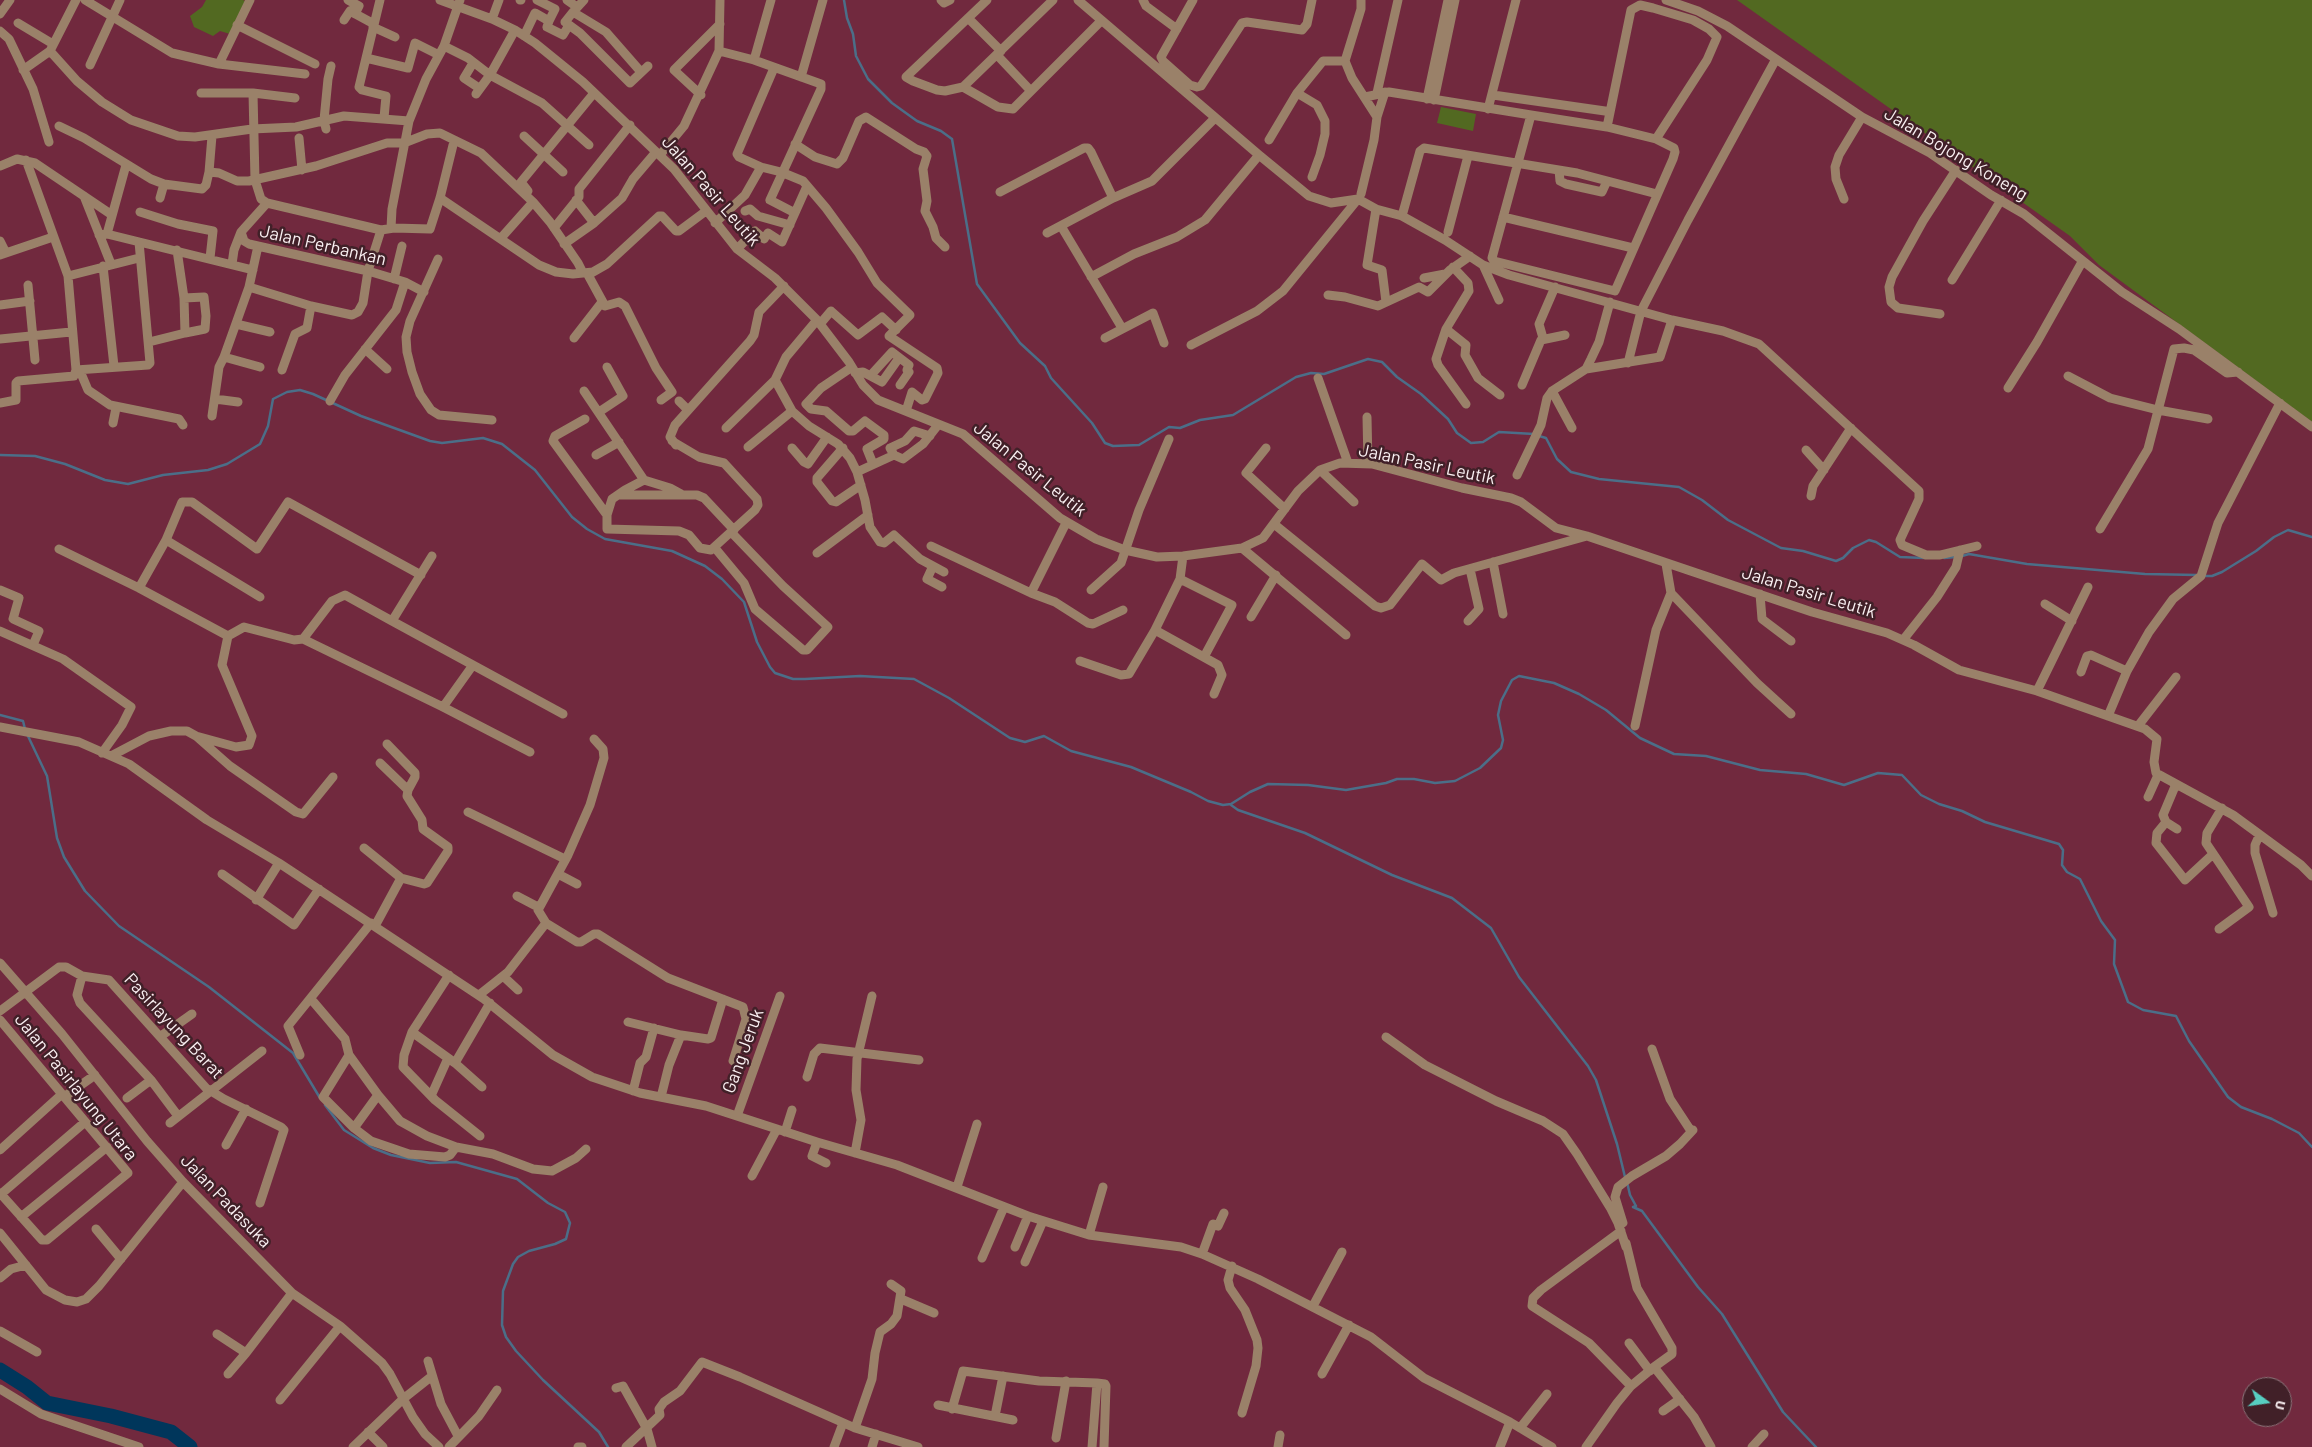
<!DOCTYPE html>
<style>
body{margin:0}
#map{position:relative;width:2312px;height:1447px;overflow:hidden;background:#71293e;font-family:Barlow,sans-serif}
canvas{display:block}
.north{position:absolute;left:2242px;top:1377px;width:50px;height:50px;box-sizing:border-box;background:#412028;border:1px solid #8b7379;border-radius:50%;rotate:104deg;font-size:14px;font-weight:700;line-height:20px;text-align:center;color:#faf0f2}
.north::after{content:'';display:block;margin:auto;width:18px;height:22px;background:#57cec1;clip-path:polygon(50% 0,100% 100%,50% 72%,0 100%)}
</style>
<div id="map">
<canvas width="2312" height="1447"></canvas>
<div class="north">U</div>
</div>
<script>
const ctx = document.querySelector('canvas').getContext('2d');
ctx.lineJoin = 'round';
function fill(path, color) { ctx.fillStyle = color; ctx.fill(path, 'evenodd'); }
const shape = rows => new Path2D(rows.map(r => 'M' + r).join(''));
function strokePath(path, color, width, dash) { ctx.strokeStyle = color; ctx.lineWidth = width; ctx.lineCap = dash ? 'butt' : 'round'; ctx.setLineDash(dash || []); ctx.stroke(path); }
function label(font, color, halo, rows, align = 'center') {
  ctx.font = font + ' Barlow,sans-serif'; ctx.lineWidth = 5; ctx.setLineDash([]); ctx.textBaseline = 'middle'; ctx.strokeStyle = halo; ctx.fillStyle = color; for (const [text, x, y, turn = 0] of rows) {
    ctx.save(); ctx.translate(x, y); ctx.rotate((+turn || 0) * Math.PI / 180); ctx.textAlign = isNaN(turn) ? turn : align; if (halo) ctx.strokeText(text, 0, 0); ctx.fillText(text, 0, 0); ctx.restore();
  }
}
const green = shape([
 [206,0,243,0,247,2,230,34,220,31,213,36,194,27,190,16,202,7],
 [1737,0,2312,0,2312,422,2099,265,2070,236],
 [1441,107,1476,114,1473,131,1437,123]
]);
const stream = shape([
 [844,0,847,18,853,34,856,56,868,79,892,103,917,121,941,131,952,139,977,284,1020,343,1045,366,1051,378,1092,423,1105,443,1113,446,1139,445,1169,427,1180,428,1200,420,1233,415,1296,377,1311,373,1324,374,1368,359,1382,362,1397,377,1421,394,1448,419,1457,433,1471,443,1483,442,1499,432,1534,434],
 [1539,436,1546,438,1557,459,1571,472,1599,479,1679,487,1702,500,1728,520,1781,548,1803,551,1836,561,1843,558,1853,548,1869,540,1876,542,1900,557,1924,558],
 [0,455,35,456,65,464,105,480,128,484,163,475,208,470,227,464,260,444,268,426,273,399,287,392,300,390,313,394,361,416,430,441,442,443,483,438,502,444,535,470,572,517,587,529,605,539,672,551,705,566,722,579,744,602,757,642,770,667,775,673,793,679,805,679,860,676,914,679,949,698,1010,738,1025,742,1044,736,1071,751,1131,767,1191,792,1208,801,1223,805,1231,804,1250,792,1268,784,1308,785,1346,790,1386,783,1397,779,1414,779,1435,783,1455,781,1480,768,1501,748,1503,740,1498,715,1501,701,1512,680,1519,676,1554,683,1579,694,1606,710,1640,738,1674,754,1706,756,1760,770,1806,774,1844,785,1878,773,1902,775,1921,795,1939,804,1962,811,1985,822,2059,844,2063,850,2062,865,2067,872,2080,879,2101,921,2115,940,2114,964,2128,1002,2143,1010,2176,1016,2189,1041,2228,1097,2241,1107,2272,1119,2299,1133,2312,1147],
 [1962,556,1969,554,2027,564,2145,574,2197,575],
 [1944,558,1956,557],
 [2203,576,2212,576,2222,572,2256,551,2274,537,2288,530,2312,537],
 [0,715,23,721,25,729],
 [27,734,47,776,57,838,64,857,85,891,119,926,209,987,293,1053,320,1098],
 [1231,805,1238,810,1305,833,1392,875,1452,898,1491,928,1519,977,1588,1066,1596,1080,1617,1144,1625,1177],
 [325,1105,344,1130,373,1148,391,1155,430,1163,456,1162,517,1179,548,1203,565,1212,570,1223,566,1239,555,1244,529,1251,518,1257,513,1264,503,1291,502,1325,506,1337,516,1351,543,1380,599,1432,608,1447],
 [1627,1182,1630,1195,1636,1206,1633,1207,1642,1211,1698,1287,1722,1314,1783,1412,1816,1447]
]);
const river = shape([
 [0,1370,27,1387,47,1403,111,1416,171,1432,190,1447]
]);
const minor = shape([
 [85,0,172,53,219,64,250,0],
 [348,0,359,6,355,14],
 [380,0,359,87,362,90,386,96,384,118],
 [440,0,492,19,515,30,535,43,583,82,674,169,737,249,775,278,817,320,849,362,863,385,878,400,963,434,1060,518,1096,539,1125,550,1157,557,1183,556,1242,548,1263,538,1298,491,1320,470,1340,463,1372,464,1462,488,1511,498,1521,502,1556,528,1587,536,1812,612,1887,633,1914,645,1959,670,2037,691,2145,729,2157,739,2154,762,2156,773,2233,815,2301,865,2312,876],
 [520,0,521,0],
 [537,0,555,9,549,21],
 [567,0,577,7],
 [941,0,944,3,950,0],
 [987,0,906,77,913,81,937,90,945,91,963,87,1053,0],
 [1078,0,1259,155,1309,196,1331,203,1358,199,1376,209,1402,216,1445,240,1483,265,1509,275,1672,320,1723,331,1759,344,1919,491,1919,499,1900,540,1902,545,1926,555,1940,555,1977,546],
 [1143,0,1146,6,1177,29],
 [1193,0,1161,57,1163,61,1190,85,1197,87,1201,86,1242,23,1247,22,1302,30,1307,24,1312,0],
 [1361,0,1361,9,1345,61,1352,78,1377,117],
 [1666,0,1698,11,1727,26,1862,117,1930,153,1991,195,2024,214,2122,292,2179,329,2312,427],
 [573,12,584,0],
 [0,14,10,0],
 [968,18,1001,51],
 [492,19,499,0],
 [344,20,350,11,374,24],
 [18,23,53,44],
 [237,25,315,64],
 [569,25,580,33,630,83,648,66],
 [373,27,395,37],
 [0,31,9,39,33,89,49,142],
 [524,36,535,13,549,21,547,27,563,35,569,25,565,22,573,12,606,32,641,72],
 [444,46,468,58,490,75,542,103,589,145],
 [50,51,77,81,102,102,131,120,178,136,195,137,252,129,296,127,344,116,409,121],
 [719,51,754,60,821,84,821,89,770,200,795,213],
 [997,55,1030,90],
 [366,58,408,68,415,43,439,55],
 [754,60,771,0],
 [473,63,464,78,479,88],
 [219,64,305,74],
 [90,65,120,0],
 [774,68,737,154,739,157,761,167,781,172,803,181,826,208,858,252,877,283,910,315,889,336,937,368,938,373,925,399,922,400,912,392,906,411],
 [23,70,50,51,76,0],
 [801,77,823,0],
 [963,87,998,107,1013,109,1101,21],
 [201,93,253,93],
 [1377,93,1398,0],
 [476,94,490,75,515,30],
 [701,95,674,70,720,24],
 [1493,95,1605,111],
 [1365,97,1389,92,1531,115,1607,127,1656,139,1674,148,1675,152,1673,159,1615,291,1494,261,1492,258,1531,115],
 [295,98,253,93,255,180,261,199,267,203,381,230,394,228,430,229,440,198,453,145],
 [1427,99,1448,0],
 [1434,100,1455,0],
 [1488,109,1516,0],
 [59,126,84,138,151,179,164,184,202,189,206,185,209,172,212,136],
 [1607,127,1631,10,1640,5,1653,8,1693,20,1709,29,1717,37,1707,60,1656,139],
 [326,129,324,120,328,79,331,66],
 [524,136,563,172],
 [299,138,302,170],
 [1269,140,1297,93],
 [795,144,815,157,837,164,843,158,859,121,866,117,916,149,924,152,927,156,923,169,927,201,925,211,933,227,936,238,945,247],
 [660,155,684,126,719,51,720,0],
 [26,160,68,276,76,370],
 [0,166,17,159,35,163,112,215],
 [1559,170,1560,181,1566,184,1602,192,1607,181],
 [209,172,219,173,237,181,249,181,316,166,387,143,404,143,427,134,440,133,481,153,533,202,550,222,578,263,583,273],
 [1312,177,1320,155,1325,134,1325,121,1317,105,1297,93,1323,61,1345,61],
 [528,191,521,182,594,93],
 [1000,192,1084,148,1088,148,1091,152,1113,198],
 [1361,194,1374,140,1377,117,1385,92],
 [84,196,111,264],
 [160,198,164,184],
 [440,198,539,265,556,272,573,274,593,272,607,264,659,216,662,216,676,231,679,231,706,211],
 [1844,199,1836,179,1835,167,1839,155,1862,117],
 [576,200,594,223,622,198,633,179,656,152],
 [1376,209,1367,265,1382,270,1386,302],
 [745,211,750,209,758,216,790,225],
 [140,212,178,224,213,231,210,258],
 [1402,216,1420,151,1424,148,1577,173,1657,194],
 [1503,217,1633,248],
 [715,223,745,195,761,167],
 [1061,226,1122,328],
 [391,228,392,209,409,121,426,79,444,46,460,0],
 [554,228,579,197,579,189,630,125],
 [241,232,244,241,249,244,368,271,405,282,424,292],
 [1448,232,1468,156],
 [1047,233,1113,198,1152,181,1215,118],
 [107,234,126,165],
 [99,235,107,234,253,270],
 [501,238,533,202],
 [0,241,6,253],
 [564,244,594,223],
 [737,249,755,231,764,239,768,233,782,242,807,186],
 [0,255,53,237],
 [438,259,410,321,406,337,407,352,412,372,420,394,431,410,439,415,492,420],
 [232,264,234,250,241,232,267,203],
 [1483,265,1499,300],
 [103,266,114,366],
 [1453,267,1468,283,1469,291,1446,329,1436,359,1438,365,1466,404],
 [587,273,605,306,619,302,625,306,656,368,672,392,661,400],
 [68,276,139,258],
 [1091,277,1134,254,1177,237,1205,220,1259,155],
 [1424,278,1445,274],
 [394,279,402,246],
 [1952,280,2001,200],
 [28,285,35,360],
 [249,287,311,306,352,315,358,312,363,303,368,271,381,230],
 [1328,295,1345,297,1378,306,1419,287,1428,292,1450,270,1470,256],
 [184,298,204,297,206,316,205,329,185,333],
 [0,305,30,301],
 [1940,314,1898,308,1891,302,1889,287,1892,277,1923,221,1956,170],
 [236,324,270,332],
 [820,324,831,311,858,335,882,317,896,330],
 [1446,329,1466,345,1465,355,1478,378,1500,395],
 [574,338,602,302],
 [1105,338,1153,313,1164,343],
 [1543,338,1539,324,1555,287],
 [0,339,71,332],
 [149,342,185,333,184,298,177,250],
 [1191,345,1257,311,1283,291,1358,199],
 [365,349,387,369],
 [224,357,260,367],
 [1628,363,1641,311,1688,220,1776,59],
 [852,367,821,388,806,404,811,409,826,411,849,431,853,431,865,421,884,435,884,439,867,449,873,464],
 [1586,369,1660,357,1672,320],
 [76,370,148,365,150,363,139,242],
 [282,370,295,334,307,328,311,306],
 [80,371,88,390,110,405,179,419,183,425],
 [855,373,863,372,882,382,899,358],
 [871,375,892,352,909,365,907,370,909,372,900,385],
 [2068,376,2110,398,2158,410,2208,419],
 [1318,378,1348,463],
 [775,380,792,411,809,426,838,444,850,458,857,472,865,500,870,527,880,542,884,543,894,535,920,559,944,572],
 [1522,385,1541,340,1565,335],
 [2008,388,2037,342,2082,262],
 [584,391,644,480],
 [1552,391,1572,428],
 [215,399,238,402],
 [330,401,345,375,396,310,405,282],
 [679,401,688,410],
 [0,403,16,400,16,383,18,381,74,376,76,370],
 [599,412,623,396,607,367],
 [212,416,219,367,224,357,249,287,258,246],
 [1367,417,1368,464],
 [585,419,555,436,553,441,607,515],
 [113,423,116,408],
 [726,428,775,380,786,357,817,320],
 [672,441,699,457,724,463,757,499,758,505,755,510,711,550,700,548,689,535,679,531,607,529,607,515,612,499,625,490,644,480,670,488,681,494],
 [676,445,670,437,675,425,750,341,754,335,759,312,784,286],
 [748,447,792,411],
 [792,448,804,462,808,464,827,437],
 [843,448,817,478,817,482,832,501,836,502,861,485],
 [1266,448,1246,473,1285,509],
 [1806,450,1824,470],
 [596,455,619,442],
 [894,455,890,448,905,441,914,431,930,436],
 [1320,470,1354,502],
 [857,472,894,455,903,459,923,444,938,425],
 [1517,475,1541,425,1547,398,1552,391,1586,369,1591,359,1599,342,1610,302],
 [621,495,697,495,704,498,734,530],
 [1811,496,1813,486,1851,428],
 [1274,524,1375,606,1381,608,1390,605,1422,564,1441,580,1454,573,1587,536],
 [2100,529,2148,449,2174,349,2184,348,2194,350,2227,373,2238,372],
 [166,540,182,502,192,502,257,549,288,502,421,575],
 [931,546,1031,593,1066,523],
 [715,548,744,583,755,609,803,650,807,650,828,627,783,586,731,532],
 [1242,548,1346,635],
 [59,549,139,588,228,636],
 [817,553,868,515],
 [1493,562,1503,614],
 [1666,564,1671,593,1757,683,1791,714],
 [933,566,927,579,942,587],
 [1180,579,1232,605,1204,657],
 [139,588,166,540,260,597],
 [0,590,19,598,13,619,39,631,33,645],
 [1091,590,1121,563,1139,510,1169,439],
 [1031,593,1055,602,1088,623,1093,624,1123,610],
 [1760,594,1762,619,1791,641],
 [2045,604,2072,621],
 [1251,617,1276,575],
 [392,621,563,714],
 [1468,621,1479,609,1470,569],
 [1155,630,1218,665,1222,675,1214,694],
 [0,631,63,659,131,707,122,725,102,753],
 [303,639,443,707],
 [1903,640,1937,597,1956,567,1960,550],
 [1080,661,1121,675,1129,674,1155,630,1180,579,1183,556],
 [473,665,443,707,530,752],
 [2081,672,2087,656,2091,655,2127,671],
 [2037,691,2088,587],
 [2108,716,2127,671,2149,632,2173,599,2201,576,2218,523,2280,403],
 [1635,726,1656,630,1671,593],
 [2138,726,2176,677],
 [0,727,79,742,129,764,207,820,279,863,484,999,553,1055,592,1077,640,1093,706,1106,817,1142,897,1165,1028,1216,1089,1235,1181,1247,1202,1254,1258,1279,1371,1337,1424,1378,1510,1422,1552,1447],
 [196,736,236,747,249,745,252,736,222,665,228,636,244,627,294,640,303,639,332,601,345,595,392,621,432,556],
 [594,739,603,749,604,758,590,805,568,855,538,910,546,923,577,942,581,942,594,934,598,934,668,978,743,1007,746,1019,733,1061],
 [111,756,149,736,171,731,187,731,196,736,230,766,296,812,303,814,333,777],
 [380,763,408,790],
 [2176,784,2163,815,2166,822,2177,829],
 [2148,797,2158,775],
 [468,812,565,859],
 [2166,822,2157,833,2156,843,2185,880,2213,854],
 [2259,836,2255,845,2255,853,2273,913],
 [364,848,401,878,424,884,427,883,448,851,448,847,423,829,422,820,407,796,408,790,415,777,415,773,387,744],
 [222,874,294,925,319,889],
 [558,874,577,884],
 [517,896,538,907],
 [256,900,279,863],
 [375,926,401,878],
 [2219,929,2249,907,2206,843,2207,833,2222,808],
 [0,963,62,1034,147,1141,183,1182,292,1293,340,1326,382,1363,390,1374,413,1417,425,1434,439,1447],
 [449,975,412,1032,455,1063,482,1087],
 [82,976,77,995,80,1003,151,1080,178,1116],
 [503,976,518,990],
 [479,995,508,972,546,923],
 [311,999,345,1039,349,1055,378,1095,400,1121,427,1136,456,1147,493,1154,533,1169,552,1171,576,1158,586,1149],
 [0,1011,59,967,66,967,82,976,109,980,206,1088,224,1099,281,1127,284,1130,260,1203],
 [0,1020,128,1173,47,1240,42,1240,0,1193],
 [628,1022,681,1035],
 [412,1032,404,1055,403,1067,435,1100,480,1136],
 [161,1036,192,1014],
 [1386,1037,1425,1065,1496,1101,1543,1121,1563,1134,1577,1154,1611,1209,1618,1223,1626,1247],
 [1652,1049,1670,1099,1691,1131],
 [300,1055,288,1026,371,923],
 [349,1055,323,1097,354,1128,371,1141,409,1154,445,1157,450,1155,456,1147],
 [455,1063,490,1003],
 [807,1077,814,1054,820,1048,919,1060],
 [633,1091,640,1063,646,1057,654,1028],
 [431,1096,448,1058],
 [64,1097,95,1075],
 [661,1097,669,1065,681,1035,708,1039,711,1038,723,999],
 [127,1098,151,1080],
 [737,1116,780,996],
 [170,1123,262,1051],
 [354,1128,378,1095],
 [785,1132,792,1110],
 [817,1142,812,1156,826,1163],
 [226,1145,246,1109],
 [0,1150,62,1094],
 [855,1153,861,1120,856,1090,857,1059,872,996],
 [752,1176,777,1129],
 [957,1187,977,1124],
 [1,1194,85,1122],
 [21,1217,107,1147],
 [1623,1223,1615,1197,1618,1187,1632,1176,1666,1156,1680,1144,1693,1130],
 [96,1229,121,1259],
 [1621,1231,1541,1290,1533,1298,1532,1306,1589,1343,1631,1386],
 [0,1233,46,1290,65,1300,77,1302,86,1299,99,1286,183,1182],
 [1089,1235,1103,1187],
 [1626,1243,1637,1288,1672,1348,1672,1354,1654,1367],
 [1015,1247,1028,1216],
 [1202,1254,1213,1224,1218,1226,1224,1213],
 [982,1258,1004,1207],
 [1025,1262,1043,1221],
 [1232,1266,1228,1280,1230,1288,1245,1310,1257,1340,1258,1348,1256,1366,1242,1413],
 [0,1278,11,1269,26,1265],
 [891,1284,901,1291,897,1316,891,1324,880,1332,875,1353,872,1379,855,1428,918,1447],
 [901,1299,934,1313],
 [1313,1306,1342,1252],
 [0,1331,37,1352],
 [217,1334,246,1353,292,1293],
 [1629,1343,1650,1371],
 [428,1361,441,1404,458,1436],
 [228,1374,246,1353],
 [1322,1374,1349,1325],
 [1097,1383,1105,1384,1106,1386,1104,1447],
 [616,1388,623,1386,647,1429,652,1447],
 [0,1389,41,1414,139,1447],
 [280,1400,340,1326],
 [938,1405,1013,1420],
 [952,1409,963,1371,1039,1381,1097,1383,1092,1447],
 [1663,1411,1680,1399],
 [995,1416,1003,1376],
 [1520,1428,1547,1394],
 [368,1432,383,1447],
 [1056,1438,1066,1381],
 [353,1447,403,1399,432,1376],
 [449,1447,479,1416,497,1390],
 [578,1447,582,1447],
 [626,1447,660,1415,659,1409,664,1402,680,1391,702,1362,740,1377,855,1428],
 [834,1447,843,1423],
 [872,1447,876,1434],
 [1278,1447,1280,1435],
 [1500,1447,1510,1422],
 [1586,1447,1617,1403,1631,1386,1654,1367,1694,1417,1711,1447],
 [1752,1447,1764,1434]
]);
const streetNames = [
 ["Jalan Bojong Koneng",1956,154,31],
 ["Jalan Pasir Leutik",711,191,49],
 ["Jalan Perbankan",323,245,13],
 ["Jalan Pasir Leutik",1427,464,12],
 ["Jalan Pasir Leutik",1030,469,39],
 ["Jalan Pasir Leutik",1809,592,17],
 ["Pasirlayung Barat",174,1026,47],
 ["Gang Jeruk",743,1051,-70],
 ["Jalan Pasirlayung Utara",76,1087,51],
 ["Jalan Padasuka",226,1201,46]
];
fill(green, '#526921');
strokePath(stream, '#4b6e88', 2.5);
strokePath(river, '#00365b', 15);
strokePath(minor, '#9a8169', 9);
label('18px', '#faf0f2', '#412028', streetNames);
</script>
